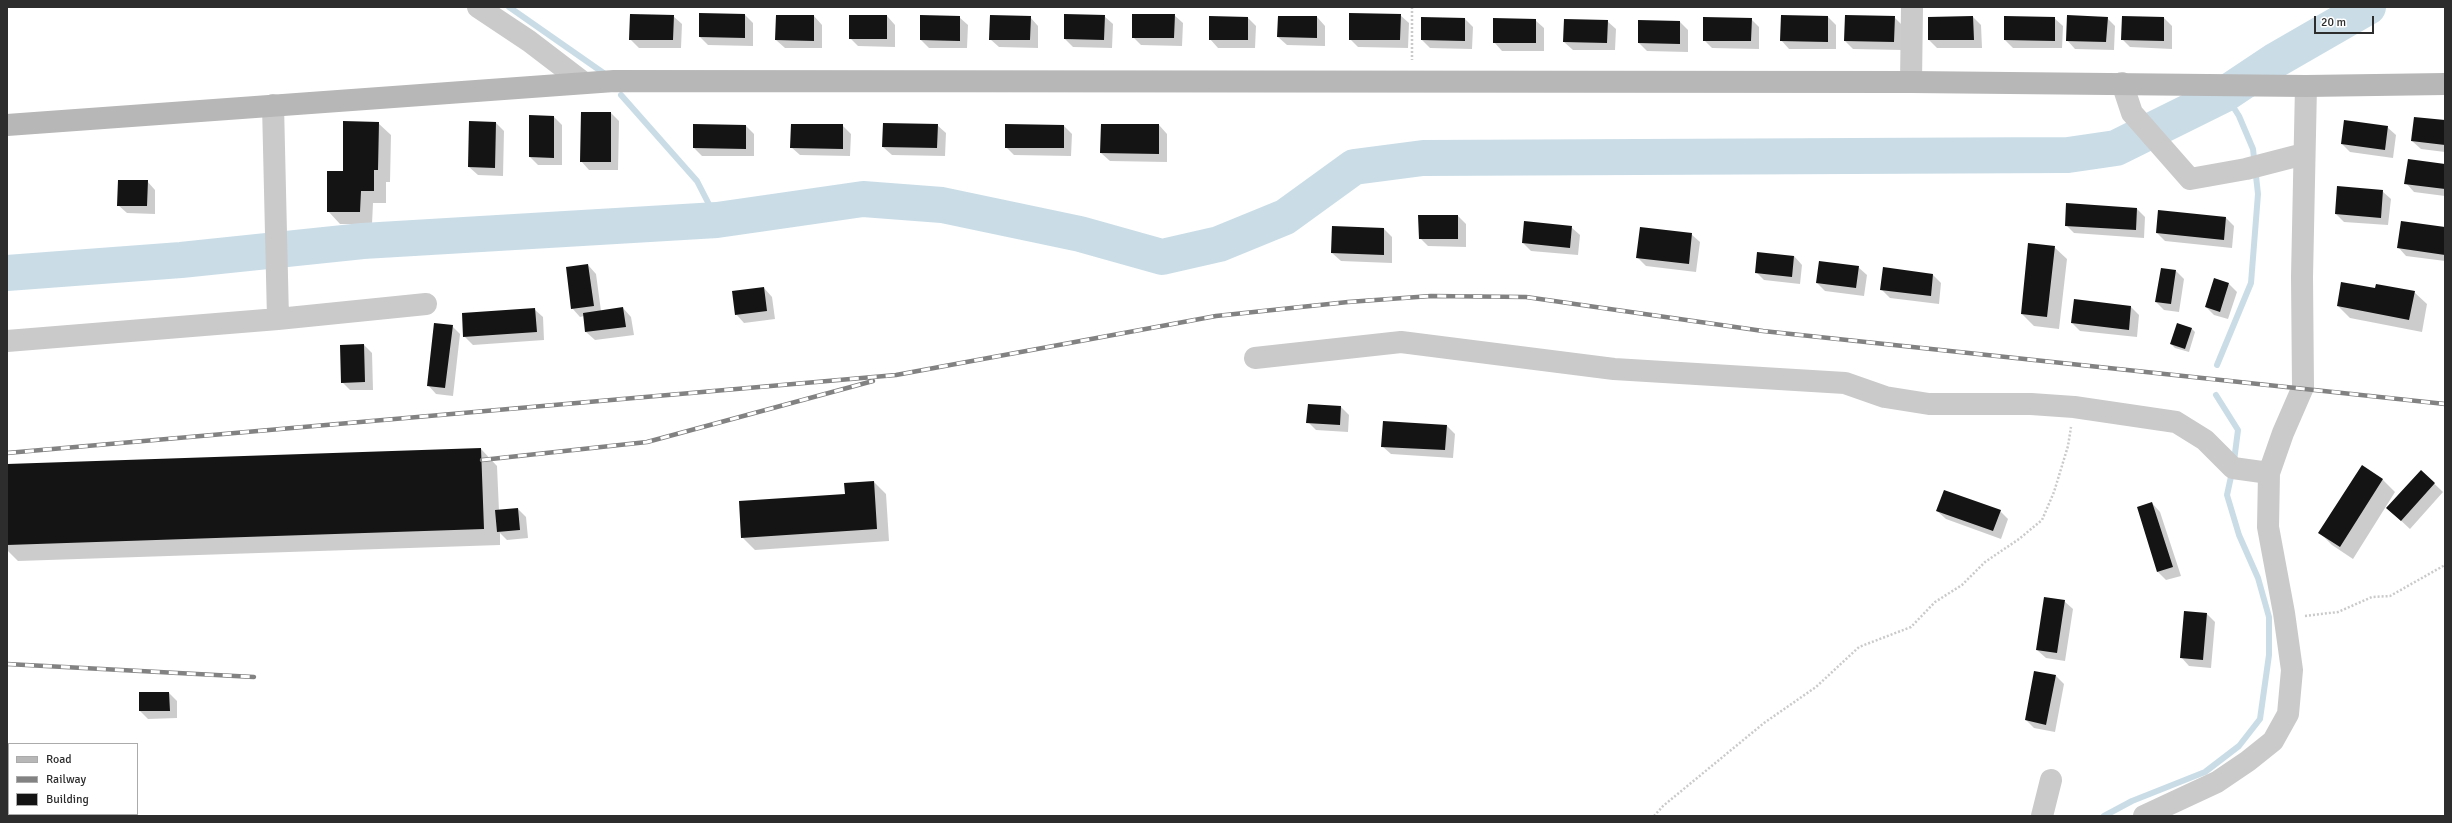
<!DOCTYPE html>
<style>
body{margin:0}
#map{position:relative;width:2452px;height:823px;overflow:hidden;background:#fff;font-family:Signika,sans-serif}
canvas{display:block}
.frame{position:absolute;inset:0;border:8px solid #2d2d2d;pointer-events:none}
.legend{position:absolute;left:8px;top:743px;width:130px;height:72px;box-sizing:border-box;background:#fff;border:1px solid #ababab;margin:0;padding:5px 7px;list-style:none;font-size:12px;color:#2d2d2d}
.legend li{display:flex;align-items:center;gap:8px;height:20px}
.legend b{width:20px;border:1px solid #ababab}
.scale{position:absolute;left:2314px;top:16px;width:60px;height:18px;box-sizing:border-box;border:2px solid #2d2d2d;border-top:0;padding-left:5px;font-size:12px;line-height:14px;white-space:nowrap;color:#2d2d2d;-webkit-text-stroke:3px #fff;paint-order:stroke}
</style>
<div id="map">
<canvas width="2452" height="823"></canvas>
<div class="frame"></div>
<ul class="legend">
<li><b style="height:5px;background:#b7b7b7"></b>Road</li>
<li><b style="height:5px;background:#828282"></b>Railway</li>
<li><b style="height:11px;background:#141414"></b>Building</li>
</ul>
<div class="scale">20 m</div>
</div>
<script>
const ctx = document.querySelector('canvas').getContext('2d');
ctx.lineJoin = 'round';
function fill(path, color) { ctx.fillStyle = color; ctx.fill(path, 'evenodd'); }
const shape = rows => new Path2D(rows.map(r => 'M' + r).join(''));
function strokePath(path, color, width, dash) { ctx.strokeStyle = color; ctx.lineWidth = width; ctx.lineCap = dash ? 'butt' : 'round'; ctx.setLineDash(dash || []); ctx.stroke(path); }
const shadow = shape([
 [700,14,745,15,753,23,753,46,708,45,700,37],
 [1174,15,1183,23,1182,46,1141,45,1133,37],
 [1400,15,1409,23,1408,48,1358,47,1350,39],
 [673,16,682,24,681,48,639,48,630,39],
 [814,16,822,25,822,48,785,48,776,40],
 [887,16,895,25,895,47,858,46,850,38],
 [1104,16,1113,24,1112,48,1073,47,1065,39],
 [959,17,968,25,967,48,929,48,921,40],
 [1030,17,1038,26,1038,48,999,47,990,39],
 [1317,17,1325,26,1325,46,1287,45,1278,37],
 [1828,17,1836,25,1836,49,1789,49,1781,40],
 [1894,17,1902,25,1902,50,1853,49,1845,41],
 [1973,17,1981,25,1982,48,1937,48,1929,40,1929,18],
 [1248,18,1256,26,1255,48,1218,48,1210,39],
 [2054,18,2063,26,2062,48,2013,48,2005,40],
 [2107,18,2115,26,2114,50,2075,49,2067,40],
 [2164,18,2172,26,2172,49,2130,47,2122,39],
 [1465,19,1473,27,1472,49,1430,48,1422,40],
 [1751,19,1759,27,1759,49,1712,48,1704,40],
 [1535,20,1544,28,1544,51,1502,51,1494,42],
 [1607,21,1616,29,1615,50,1573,50,1564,42],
 [1680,22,1688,30,1688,52,1647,51,1639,43],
 [611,113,619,121,618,170,589,170,581,161],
 [554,117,562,125,562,165,538,165,530,157],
 [2445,121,2445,152,2421,149,2412,141],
 [378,123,391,135,390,182,386,182,386,203,373,203,372,224,340,224,328,211,344,172],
 [496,123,504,131,503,176,478,175,469,167],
 [842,125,851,134,850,156,800,155,791,147],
 [937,125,946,133,945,156,892,155,883,147],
 [1159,125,1167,134,1167,162,1110,161,1101,153],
 [746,126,754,134,754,156,702,156,694,148],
 [1064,126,1072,134,1071,156,1014,155,1006,147],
 [2387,127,2396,135,2393,158,2350,152,2342,144],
 [2445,165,2445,196,2414,192,2406,183],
 [147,181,155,190,155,214,127,213,118,205],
 [2382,191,2391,199,2388,225,2344,222,2336,214],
 [2067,204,2137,209,2145,217,2144,238,2074,233,2066,225],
 [2159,211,2226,218,2234,226,2232,248,2165,241,2157,233],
 [1458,216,1466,224,1466,247,1428,246,1420,238],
 [1571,227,1580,235,1578,255,1531,251,1523,243],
 [2445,228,2445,261,2406,256,2398,247],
 [1384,229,1392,237,1392,263,1341,261,1332,253],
 [1691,234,1700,242,1696,272,1646,266,1637,257],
 [2054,247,2067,259,2059,329,2034,326,2022,314],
 [1794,256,1802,265,1800,284,1764,280,1756,272],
 [588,265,596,274,601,311,623,308,631,317,634,335,595,340,586,332,584,316,580,317,572,308],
 [1858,267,1867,275,1864,296,1825,291,1817,283],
 [1884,268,1933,275,1941,283,1939,304,1890,298,1881,289],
 [2176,271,2184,279,2179,312,2164,310,2156,302],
 [2229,284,2237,292,2228,319,2214,315,2206,307],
 [764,288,772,297,775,319,744,323,736,314],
 [2376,289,2414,292,2427,304,2422,332,2350,318,2338,306],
 [2075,301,2131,307,2139,315,2137,337,2080,331,2072,323],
 [534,309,543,317,544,340,473,345,464,336],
 [452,326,460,334,453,396,436,394,428,385],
 [2191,328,2195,332,2189,352,2175,348,2171,344],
 [364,345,372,353,373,390,350,390,342,382],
 [1341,407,1349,415,1348,432,1316,430,1308,422],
 [1447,426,1455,434,1453,458,1391,454,1382,446],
 [481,449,497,466,499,511,518,509,526,517,528,538,507,540,500,533,500,545,18,561,7,550,7,465],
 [2362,466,2383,480,2395,492,2353,559,2332,545,2320,533],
 [2421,471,2443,492,2410,529,2396,516],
 [874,482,886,494,889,541,755,550,742,537],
 [2152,503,2160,512,2181,576,2166,580,2158,572,2138,508],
 [1937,511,2000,511,2008,519,2001,539,1946,519],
 [2064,601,2073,609,2065,661,2046,658,2037,650],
 [2207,614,2215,622,2211,668,2189,666,2181,657],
 [2056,676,2064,684,2055,732,2034,728,2026,720],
 [169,693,177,701,177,718,148,719,140,711]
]);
const stream = shape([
 [509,7,605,74],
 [621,95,697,181,717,220],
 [2217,365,2251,283,2258,194,2253,149,2239,116,2225,94],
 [2216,395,2238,430,2234,461],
 [2104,816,2132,801,2205,772,2239,746,2260,719,2269,655,2269,617,2258,578,2239,535,2227,495,2232,472]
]);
const river = shape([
 [7,273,181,260,363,241,717,220,863,199,942,205,1080,234,1162,257,1219,244,1285,217,1354,167,1423,158,2068,155,2116,148,2225,94,2276,60,2368,7]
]);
const building = shape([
 [699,13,745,14,745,38,699,37],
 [1349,13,1401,14,1400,40,1349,40],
 [630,14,674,15,673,40,629,40],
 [1064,14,1105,15,1104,40,1064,39],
 [1132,14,1175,14,1174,38,1132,38],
 [776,15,814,15,814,41,775,40],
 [849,15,887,15,887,39,849,39],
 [920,15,960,16,960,41,920,40],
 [990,15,1031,16,1030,40,989,40],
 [1781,15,1828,16,1828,42,1780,41],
 [1845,15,1895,16,1894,42,1844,41],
 [2067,15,2108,17,2106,42,2066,41],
 [1209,16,1248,17,1248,40,1209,40],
 [1278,16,1317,16,1317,38,1277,37],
 [1973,16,1974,40,1928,40,1928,17],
 [2004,16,2055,17,2055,41,2004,40],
 [2122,16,2164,17,2164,41,2121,40],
 [1421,17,1465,18,1465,41,1421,40],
 [1703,17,1752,18,1751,41,1703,41],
 [1493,18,1536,19,1536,43,1493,43],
 [1564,19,1608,20,1607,43,1563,42],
 [1638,20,1680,21,1680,44,1638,43],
 [581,112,611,112,611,162,580,162],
 [529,115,554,116,554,158,529,157],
 [2414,117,2445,120,2445,145,2411,141],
 [2344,120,2388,126,2385,150,2341,144],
 [343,121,379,122,378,170,374,170,374,191,361,191,360,212,327,212,327,171,343,171],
 [469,121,496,122,495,168,468,167],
 [883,123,938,124,937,148,882,147],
 [693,124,746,125,746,149,693,148],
 [791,124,843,124,843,149,790,148],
 [1005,124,1064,125,1064,148,1005,148],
 [1101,124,1159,124,1159,154,1100,153],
 [2408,159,2445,164,2445,189,2404,184],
 [118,180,148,180,147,206,117,206],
 [2337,186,2383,190,2381,218,2335,214],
 [2066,203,2137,208,2136,230,2065,226],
 [2158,210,2226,217,2224,240,2156,233],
 [1418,215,1458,215,1458,239,1419,239],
 [1524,221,1572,226,1570,248,1522,243],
 [2401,221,2445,227,2445,255,2397,248],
 [1332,226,1384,228,1384,255,1331,253],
 [1640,227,1692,233,1689,264,1636,258],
 [2028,243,2055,246,2047,317,2021,314],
 [1757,252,1794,256,1792,277,1755,273],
 [1819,261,1859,266,1856,288,1816,283],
 [588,264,594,306,571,309,566,267],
 [1883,267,1933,274,1931,296,1880,290],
 [2161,268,2176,270,2171,304,2155,302],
 [2214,278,2229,283,2220,312,2205,307],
 [2341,282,2375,288,2376,284,2415,291,2409,320,2337,306],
 [764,287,767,311,735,315,732,291],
 [2074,299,2131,306,2129,330,2071,323],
 [623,307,626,327,585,332,583,313],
 [535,308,537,332,463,337,462,313],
 [434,323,453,325,445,388,427,386],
 [2177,323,2192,328,2185,349,2170,344],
 [364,344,365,382,341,383,340,345],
 [1308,404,1341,406,1340,425,1306,423],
 [1383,421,1447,425,1445,450,1381,447],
 [481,448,484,529,7,545,7,464],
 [2362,465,2383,479,2340,547,2318,533],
 [2421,470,2435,483,2401,521,2386,508],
 [874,481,877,529,741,538,739,501,845,494,844,483],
 [1944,490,2001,510,1993,531,1936,511],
 [2152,502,2173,567,2157,572,2137,507],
 [518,508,520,530,497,532,495,510],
 [2044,597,2065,600,2057,653,2036,650],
 [2184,611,2207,613,2203,660,2180,658],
 [2034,671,2056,675,2046,725,2025,720],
 [139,692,169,692,170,711,139,711]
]);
const path = shape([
 [1412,7,1412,60],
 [2305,616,2338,612,2372,597,2390,596,2445,565],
 [1654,816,1663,806,1764,723,1816,687,1859,647,1911,627,1935,602,1962,585,1985,562,2019,539,2042,520,2054,492,2068,446,2071,427]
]);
const street = shape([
 [478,7,529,41,584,83],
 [1911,82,1912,7],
 [2122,83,2132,113,2190,179,2246,169,2304,154],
 [273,105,278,319],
 [7,341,278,319,426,304],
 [1255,358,1401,342,1614,369,1845,383,1885,397,1929,404,2031,404,2074,407,2176,422,2205,440,2233,468,2269,473],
 [2042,816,2051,780],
 [2144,816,2217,782,2248,761,2273,741,2288,714,2292,670,2284,613,2268,527,2269,473,2283,433,2303,387,2302,277,2306,86]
]);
const secondary = shape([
 [7,125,614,81,1911,82,2306,86,2445,84]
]);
const rail = shape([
 [7,453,896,375,1216,316,1348,302,1431,296,1526,297,1763,331,2445,404],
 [482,460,647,442,873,381],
 [7,664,254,677]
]);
fill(shadow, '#0003');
strokePath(stream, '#cadde7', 6);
strokePath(river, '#cadde7', 36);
fill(building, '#141414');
strokePath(path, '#cacaca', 2.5, [2, 2]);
strokePath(street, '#cacaca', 22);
strokePath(secondary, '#b7b7b7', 22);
strokePath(rail, '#828282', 4.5);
strokePath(rail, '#fff', 3, [9]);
</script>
